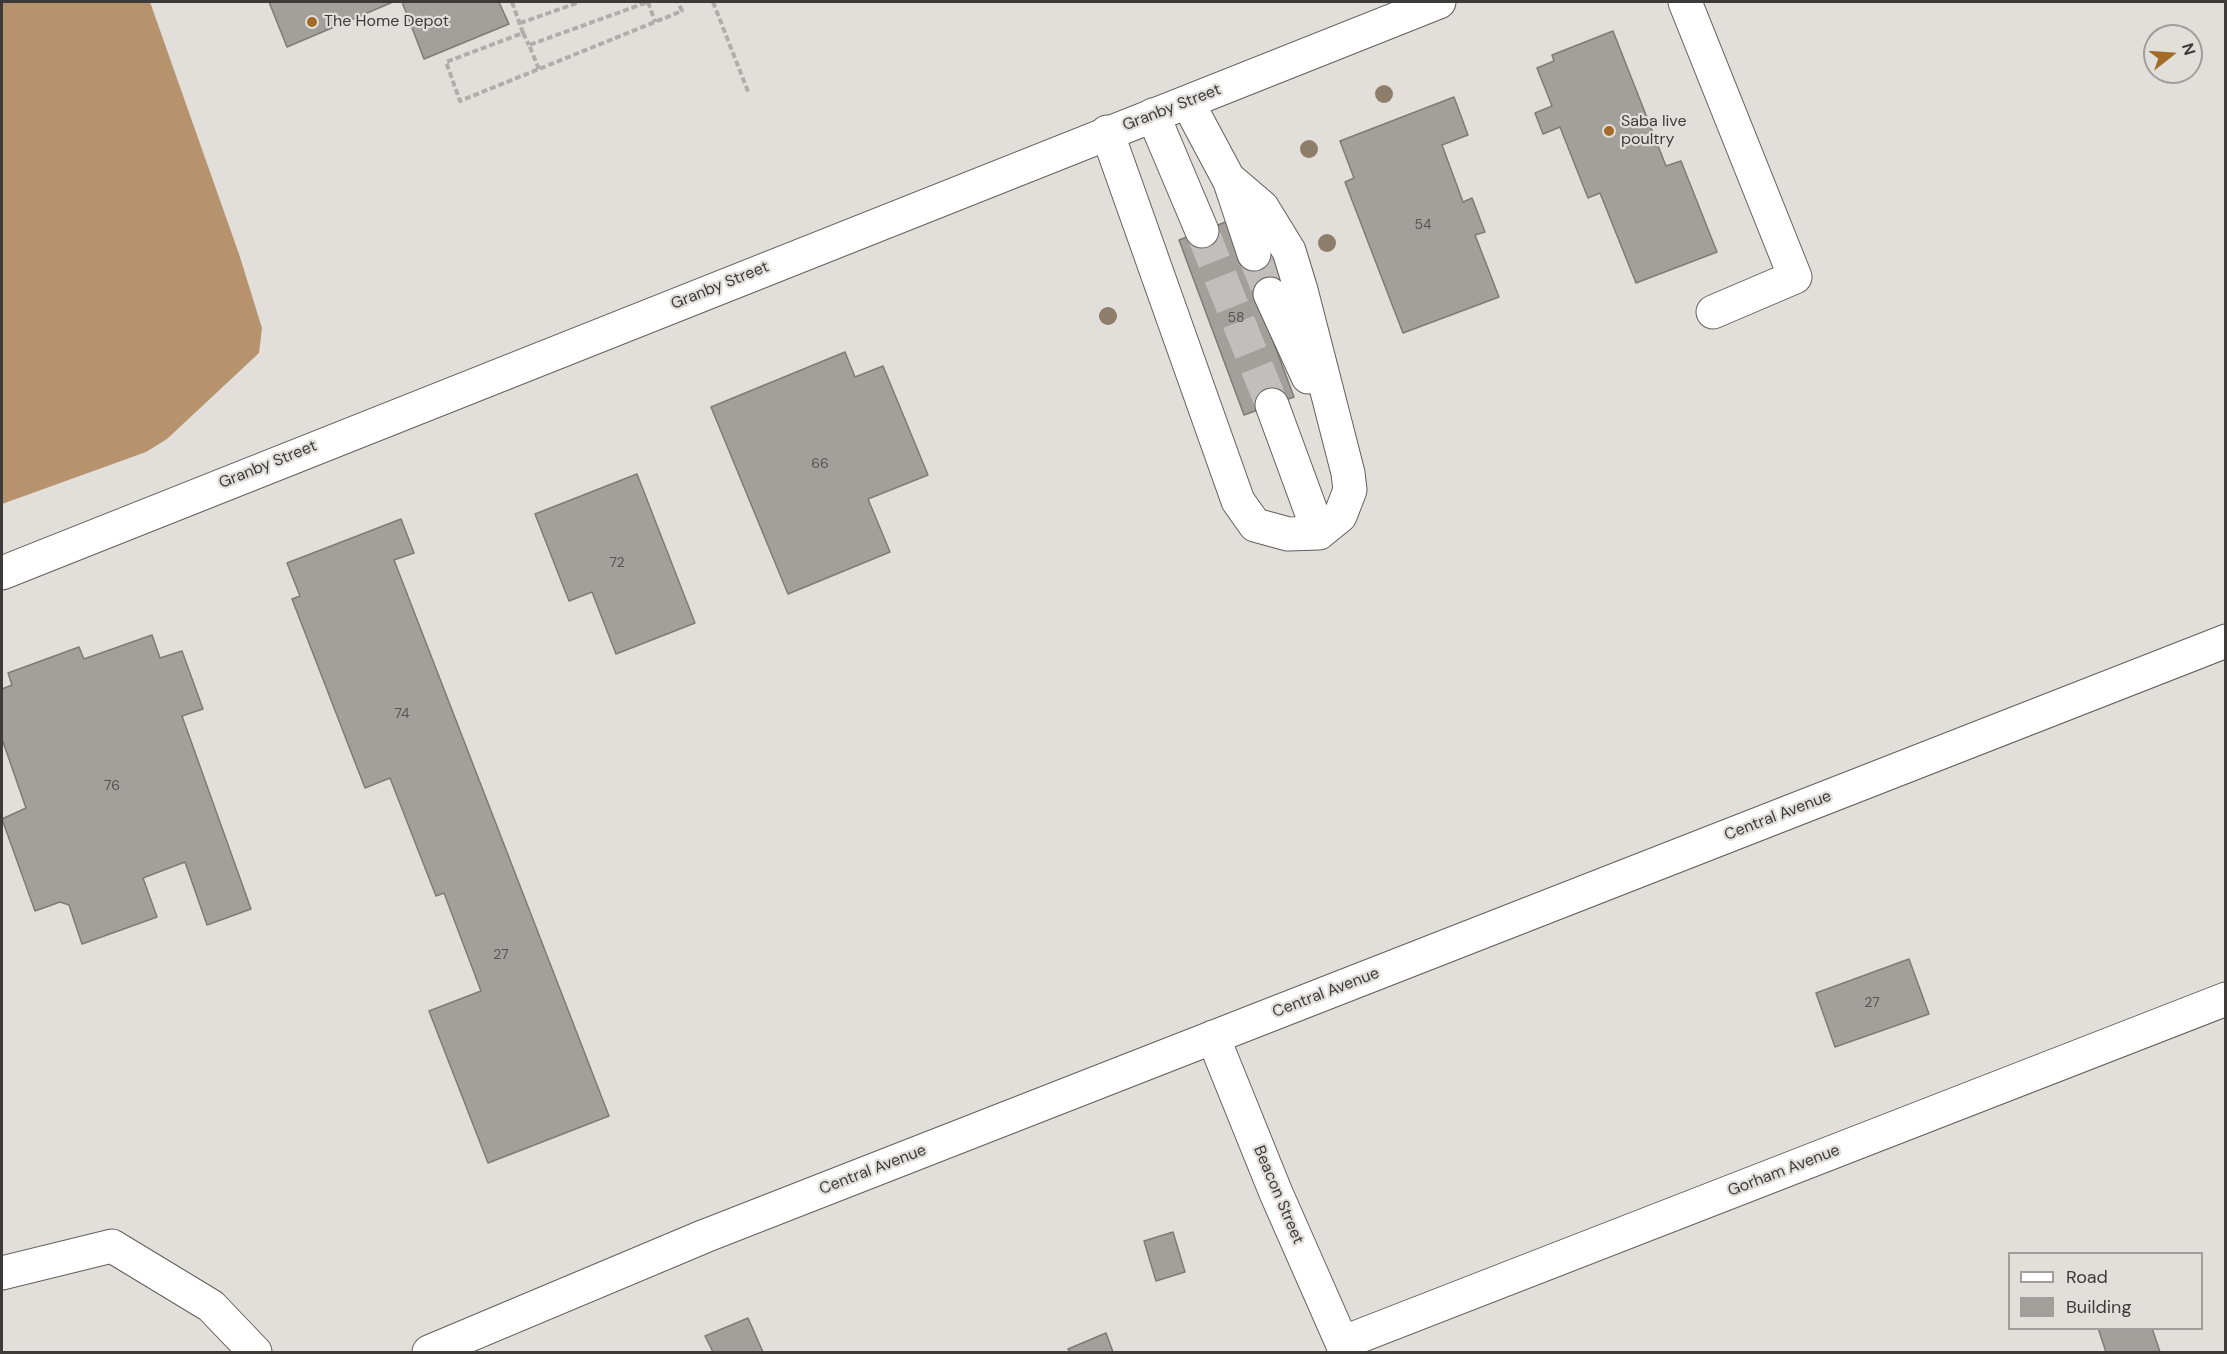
<!DOCTYPE html>
<style>
body{margin:0}
#map{position:relative;width:2227px;height:1354px;overflow:hidden;background:#e2dfdb;font-family:"DM Sans",sans-serif}
canvas{display:block}
.frame{position:absolute;inset:0;border:3px solid #3d3b3a;pointer-events:none}
.legend{position:absolute;left:2008px;top:1252px;width:195px;height:78px;box-sizing:border-box;background:#e2dfdb;border:2px solid #a09d9b;margin:0;padding:8px 10px;list-style:none;font-size:18px;color:#3d3b3a}
.legend li{display:flex;align-items:center;gap:12px;height:30px}
.legend b{width:30px;border:2px solid #a09d9b}
.north{position:absolute;left:2143px;top:24px;width:60px;height:60px;box-sizing:border-box;background:#e2dfdb;border:2px solid #a09d9b;border-radius:50%;rotate:73deg;font-size:16px;font-weight:700;line-height:24px;text-align:center;color:#3d3b3a}
.north::after{content:'';display:block;margin:auto;width:21px;height:27px;background:#a26b27;clip-path:polygon(50% 0,100% 100%,50% 72%,0 100%)}
</style>
<div id="map">
<canvas width="2227" height="1354"></canvas>
<div class="frame"></div>
<ul class="legend">
<li><b style="height:8px;background:#fff"></b>Road</li>
<li><b style="height:16px;background:#a3a09c"></b>Building</li>
</ul>
<div class="north">N</div>
</div>
<script>
const ctx = document.querySelector('canvas').getContext('2d');
ctx.lineJoin = 'round';
function fill(path, color) { ctx.fillStyle = color; ctx.fill(path, 'evenodd'); }
const shape = rows => new Path2D(rows.map(r => 'M' + r).join(''));
function strokePath(path, color, width, dash) { ctx.strokeStyle = color; ctx.lineWidth = width; ctx.lineCap = dash ? 'butt' : 'round'; ctx.setLineDash(dash || []); ctx.stroke(path); }
function label(font, color, halo, rows, align = 'center') {
  ctx.font = font + ' "DM Sans",sans-serif'; ctx.lineWidth = 4.5; ctx.setLineDash([]); ctx.textBaseline = 'middle'; ctx.strokeStyle = halo; ctx.fillStyle = color; for (const [text, x, y, turn = 0] of rows) {
    ctx.save(); ctx.translate(x, y); ctx.rotate((+turn || 0) * Math.PI / 180); ctx.textAlign = isNaN(turn) ? turn : align; if (halo) ctx.strokeText(text, 0, 0); ctx.fillText(text, 0, 0); ctx.restore();
  }
}
const forest = shape([
 [2,2,150,2,239,254,262,328,259,353,167,439,146,452,2,504]
]);
const building = shape([
 [269,2,393,2,287,47,269,2],
 [402,2,499,2,509,24,424,59,402,2],
 [1613,31,1666,166,1681,161,1717,252,1636,283,1600,193,1588,198,1560,127,1543,134,1535,113,1552,106,1537,68,1554,61,1552,55,1613,31],
 [1454,97,1468,135,1442,145,1463,202,1472,198,1485,232,1475,235,1499,297,1403,333,1345,182,1354,178,1340,141,1454,97],
 [1228,221,1294,397,1244,415,1179,240,1228,221],
 [845,352,855,377,883,366,928,475,868,499,890,552,788,594,711,407,845,352],
 [637,474,695,623,616,654,592,592,569,601,535,514,637,474],
 [401,519,414,553,394,560,609,1116,488,1163,429,1011,481,991,444,893,436,896,390,778,365,788,292,599,300,596,287,563,401,519],
 [152,635,160,658,182,651,203,709,182,716,251,909,207,925,185,862,143,878,157,917,82,944,69,905,60,902,35,911,2,819,26,808,2,739,2,689,12,685,8,673,79,647,84,659,152,635],
 [1909,959,1929,1014,1835,1047,1816,993,1909,959],
 [1173,1232,1185,1272,1156,1281,1144,1241,1173,1232],
 [748,1318,763,1352,713,1352,705,1336,748,1318],
 [2098,1328,2152,1328,2160,1352,2106,1352,2098,1328],
 [1106,1333,1113,1352,1070,1352,1068,1349,1106,1333]
]);
const minorTunnel = shape([
 [1202,231,1272,405],
 [1254,254,1270,294]
]);
const path = shape([
 [512,2,523,33,446,62,460,101,682,11,678,2],
 [648,2,655,22],
 [713,2,749,94],
 [520,23,580,2],
 [523,33,529,45],
 [539,69,529,45,648,2]
]);
const minor = shape([
 [1685,2,1795,277,1713,312],
 [1153,115,1202,231],
 [1107,132,1238,501,1255,525,1288,534,1319,533,1340,516,1350,490,1348,473,1301,290,1289,251,1262,207,1228,178,1188,103],
 [1230,182,1254,254],
 [1270,294,1308,377],
 [1272,405,1319,533],
 [1213,1037,1276,1193,1346,1352],
 [2,1273,112,1246,211,1306,255,1352],
 [1342,1343,2226,999],
 [429,1352,705,1236,2226,641]
]);
const major = shape([
 [2,573,1439,2]
]);
const trees = [
 [1384,94],
 [1309,149],
 [1327,243],
 [1108,316]
];
const markers = [
 [312,22,6,"#a26b27"],
 [1609,131,6,"#a26b27"]
];
const numberNames = [
 ["54",1423,225],
 ["58",1236,318],
 ["66",820,464],
 ["72",617,563],
 ["74",402,714],
 ["76",112,786],
 ["27",501,955],
 ["27",1872,1003]
];
const poiNames = [
 ["The Home Depot",324,22],
 ["Saba live",1621,122],
 ["poultry",1621,140]
];
const streetNames = [
 ["Granby Street",1172,108,-21],
 ["Granby Street",720,286,-22],
 ["Granby Street",268,465,-22],
 ["Central Avenue",1778,816,-21],
 ["Central Avenue",1326,993,-21],
 ["Central Avenue",873,1170,-21],
 ["Gorham Avenue",1784,1171,-21],
 ["Beacon Street",1278,1195,67]
];
fill(forest, '#b7936d');
fill(building, '#a3a09c');
strokePath(building, '#7e7b77', 1.5);
strokePath(minorTunnel, '#c1bebb', 33, [33, 16]);
strokePath(minor, '#625f5b', 35);
strokePath(major, '#625f5b', 35);
strokePath(path, '#b0aeaa', 4, [6, 3]);
strokePath(minor, '#fff', 33);
strokePath(major, '#fff', 33);
ctx.fillStyle = '#8d7d6a';
for (const [x, y] of trees) { ctx.beginPath(); ctx.arc(x, y, 9, 0, 2 * Math.PI); ctx.fill(); }
for (const [x, y, r, color] of markers) { const dot = new Path2D(); dot.arc(x, y, r, 0, 2 * Math.PI); ctx.fillStyle = color; ctx.fill(dot); strokePath(dot, '#e2dfdb', 2); }
label('14px', '#565452', null, numberNames);
label('16px', '#3d3b3a', '#e2dfdb', poiNames, 'left');
label('16px', '#3d3b3a', '#e2dfdb', streetNames);
</script>
